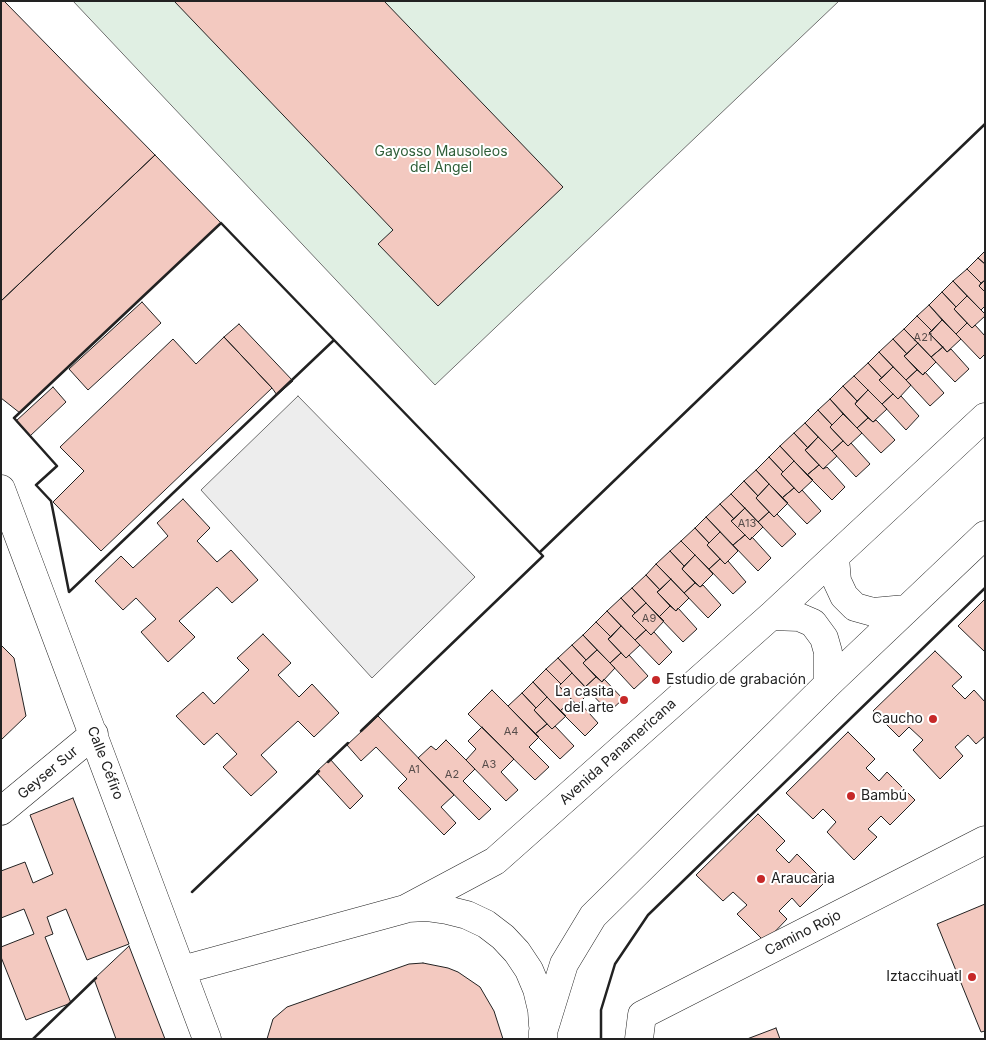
<!DOCTYPE html>
<meta charset="utf-8">
<style>
body{margin:0}
#map{position:relative;width:986px;height:1040px;overflow:hidden;background:#fff;font-family:Inter,sans-serif}
canvas{display:block}
.frame{position:absolute;inset:0;border:2px solid #222;pointer-events:none}
</style>
<div id="map">
<canvas width="986" height="1040"></canvas>
<div class="frame"></div>
</div>
<script>
const ctx = document.querySelector('canvas').getContext('2d');
ctx.lineJoin = 'round';
function fill(path, color) { ctx.fillStyle = color; ctx.fill(path, 'evenodd'); }
const shape = rows => new Path2D(rows.map(r => 'M' + r).join(''));
function strokePath(path, color, width, dash) { ctx.strokeStyle = color; ctx.lineWidth = width; ctx.lineCap = dash ? 'butt' : 'round'; ctx.setLineDash(dash || []); ctx.stroke(path); }
function label(font, color, halo, rows, align = 'center') {
  ctx.font = font + ' Inter,sans-serif'; ctx.lineWidth = 4; ctx.setLineDash([]); ctx.textBaseline = 'middle'; ctx.strokeStyle = halo; ctx.fillStyle = color; for (const [text, x, y, turn = 0] of rows) {
    ctx.save(); ctx.translate(x, y); ctx.rotate((+turn || 0) * Math.PI / 180); ctx.textAlign = isNaN(turn) ? turn : align; if (halo) ctx.strokeText(text, 0, 0); ctx.fillText(text, 0, 0); ctx.restore();
  }
}
const green = shape([
 [73,1,839,1,435,385,73,1]
]);
const parking = shape([
 [298,396,475,577,372,678,201,490,298,396]
]);
const building = shape([
 [1,1,4,1,155,155,1,301,1,1],
 [174,1,384,1,563,187,438,306,378,244,393,230,174,1],
 [155,155,221,223,20,413,1,398,1,301,155,155],
 [985,251,985,264,978,258,985,251],
 [978,258,985,264,985,280,981,283,967,269,978,258],
 [967,269,981,283,979,286,985,292,985,306,981,310,953,281,967,269],
 [985,280,985,292,979,286,985,280],
 [953,281,967,296,956,307,942,292,953,281],
 [942,292,956,307,954,309,967,323,956,334,929,305,942,292],
 [967,296,985,314,985,316,972,328,954,309,967,296],
 [142,302,161,323,88,390,69,369,142,302],
 [929,305,942,320,932,331,917,316,929,305],
 [917,316,932,331,929,333,943,347,931,357,904,329,917,316],
 [942,320,961,339,947,352,929,333,942,320],
 [967,323,972,328,975,325,985,336,985,354,980,359,956,334,967,323],
 [239,324,293,381,277,395,272,388,224,337,239,324],
 [904,329,918,343,907,354,893,339,904,329],
 [224,337,272,388,101,551,53,502,84,471,60,447,173,339,196,364,224,337],
 [893,339,907,354,904,356,917,370,906,380,879,352,893,339],
 [918,343,936,362,923,375,904,356,918,343],
 [943,347,947,352,951,349,969,369,955,382,931,357,943,347],
 [879,352,893,367,882,378,868,363,879,352],
 [868,363,882,378,879,380,893,394,882,404,854,376,868,363],
 [893,367,911,385,898,399,879,380,893,367],
 [917,370,923,375,925,372,944,393,930,406,906,380,917,370],
 [854,376,868,390,857,401,843,386,854,376],
 [843,386,857,401,855,404,868,418,857,428,830,399,843,386],
 [53,387,66,402,30,436,16,421,53,387],
 [868,390,887,409,873,422,855,404,868,390],
 [893,394,898,399,901,396,919,416,906,430,882,404,893,394],
 [830,399,843,414,832,425,818,410,830,399],
 [818,410,832,425,830,427,843,441,832,451,805,423,818,410],
 [843,414,862,433,848,446,830,427,843,414],
 [868,418,873,422,876,420,895,440,881,453,857,428,868,418],
 [805,423,818,437,808,448,794,433,805,423],
 [794,433,808,448,805,450,819,465,807,475,780,446,794,433],
 [818,437,837,456,823,469,805,450,818,437],
 [843,441,848,446,851,443,870,464,856,477,832,451,843,441],
 [780,446,794,461,783,472,769,457,780,446],
 [769,457,783,472,781,474,794,488,782,498,756,470,769,457],
 [794,461,813,480,799,493,781,474,794,461],
 [819,465,823,469,827,467,845,487,832,500,807,475,819,465],
 [756,470,769,484,758,496,744,481,756,470],
 [744,481,758,496,756,498,769,512,758,522,731,494,744,481],
 [769,484,788,503,774,517,756,498,769,484],
 [794,488,799,493,802,490,821,511,807,524,782,498,794,488],
 [731,494,745,508,734,519,720,504,731,494],
 [183,499,210,528,197,541,217,562,231,550,258,580,232,603,217,587,179,621,195,637,168,662,141,632,156,619,136,598,123,610,95,581,121,556,133,568,168,536,157,523,183,499],
 [720,504,734,519,731,521,745,535,733,545,706,517,720,504],
 [745,508,763,527,750,540,731,521,745,508],
 [769,512,774,517,777,514,796,534,782,547,758,522,769,512],
 [706,517,720,532,709,543,695,528,706,517],
 [695,528,709,543,707,545,720,559,709,569,681,541,695,528],
 [720,532,738,551,725,564,707,545,720,532],
 [745,535,750,540,752,537,771,558,758,571,733,545,745,535],
 [681,541,695,555,684,566,670,551,681,541],
 [670,551,684,566,682,569,695,583,684,593,656,564,670,551],
 [695,555,713,574,700,587,682,569,695,555],
 [720,559,725,564,728,561,746,582,733,594,709,569,720,559],
 [656,564,671,579,660,590,646,575,656,564],
 [646,575,660,590,657,592,670,606,659,617,632,588,646,575],
 [671,579,689,598,676,611,657,592,671,579],
 [695,583,700,587,703,585,721,605,708,618,684,593,695,583],
 [632,588,646,603,635,613,621,598,632,588],
 [621,598,635,613,632,616,646,630,635,640,607,611,621,598],
 [985,599,985,652,958,626,985,599],
 [646,603,664,621,651,635,632,616,646,603],
 [670,606,676,611,678,608,697,629,683,642,659,617,670,606],
 [607,611,621,626,611,637,596,622,607,611],
 [596,622,611,637,608,639,621,653,610,663,583,635,596,622],
 [621,626,640,645,626,658,608,639,621,626],
 [646,630,651,635,654,632,672,652,659,665,635,640,646,630],
 [263,634,291,663,278,675,299,697,312,684,339,713,314,737,298,721,261,755,277,772,251,796,223,767,237,754,217,733,204,745,176,716,203,692,214,704,249,670,237,658,263,634],
 [583,635,597,650,586,660,572,645,583,635],
 [1,645,14,658,26,716,1,740,1,645],
 [572,645,586,660,583,663,596,677,585,687,558,658,572,645],
 [597,650,615,668,602,682,583,663,597,650],
 [935,651,962,677,952,686,965,699,974,690,985,702,985,736,976,744,968,735,955,747,963,756,940,779,913,750,923,740,909,727,899,737,873,711,935,651],
 [621,653,626,658,629,655,648,676,634,689,610,663,621,653],
 [558,658,572,673,561,684,546,669,558,658],
 [546,669,561,684,559,686,572,700,560,711,533,682,546,669],
 [572,673,590,692,577,705,559,686,572,673],
 [596,677,602,682,604,679,623,699,609,712,585,687,596,677],
 [533,682,547,697,536,708,522,693,533,682],
 [492,690,539,737,529,747,549,767,535,780,468,714,492,690],
 [522,693,536,708,534,710,547,724,535,734,508,706,522,693],
 [547,697,566,716,552,729,534,710,547,697],
 [572,700,577,705,580,703,598,723,585,736,560,711,572,700],
 [378,716,454,795,441,807,456,823,444,835,398,788,407,779,376,747,361,761,347,745,378,716],
 [547,724,552,729,555,726,574,746,560,759,535,734,547,724],
 [482,727,514,759,501,772,518,790,506,801,466,760,476,749,468,741,482,727],
 [848,732,875,759,866,768,879,781,887,772,915,800,890,825,881,816,868,829,877,837,854,860,827,832,836,822,823,809,813,819,786,793,848,732],
 [446,740,475,769,463,781,491,809,479,820,418,758,431,746,436,750,446,740],
 [330,759,363,796,350,809,316,772,330,759],
 [73,798,129,944,87,960,66,909,47,917,53,934,45,937,71,1003,26,1020,1,957,1,947,34,934,24,909,1,918,1,871,25,862,33,883,53,874,30,815,73,798],
 [758,814,785,841,776,850,789,863,797,854,825,882,800,907,792,898,779,911,787,919,765,942,737,914,747,905,733,892,723,901,696,875,758,814],
 [985,904,985,1031,981,1032,937,924,985,904],
 [129,946,165,1039,116,1039,94,979,129,946],
 [423,963,448,968,458,972,480,987,494,1011,503,1039,267,1039,273,1019,287,1007,409,964,423,963],
 [776,1028,780,1039,747,1039,776,1028]
]);
const minor = shape([
 [1,489,207,1039],
 [835,558,837,581,844,596,855,607,873,612,906,609],
 [771,616,799,617,813,623,824,638,828,652,828,684],
 [1,811,94,734],
 [408,908,426,907,447,910,467,915,486,924,503,937,517,952,529,970,537,989,542,1010,543,1025],
 [182,970,405,909,495,861,771,616,985,417],
 [543,1039,543,1032,564,964,593,916,828,684,985,535],
 [639,1039,642,1015,985,840]
]);
const wall = shape([
 [221,223,334,340,69,592,51,501,36,485,57,466,14,418,221,223],
 [334,340,543,556,361,731],
 [540,552,985,124],
 [328,762,348,743],
 [192,892,319,771],
 [33,1039,96,978],
 [601,1039,601,1010,615,964,648,915,985,588]
]);
const markers = [
 [656,680,5,"#c62828"],
 [624,700,5,"#c62828"],
 [933,719,5,"#c62828"],
 [851,796,5,"#c62828"],
 [761,879,5,"#c62828"],
 [972,977,5,"#c62828"]
];
const numberNames = [
 ["A21",923,338],
 ["A13",747,524],
 ["A9",649,619],
 ["A4",511,732],
 ["A3",489,765],
 ["A1",414,770],
 ["A2",452,775]
];
const parkNames = [
 ["Gayosso Mausoleos",441,152],
 ["del Angel",441,168]
];
const poiNames = [
 ["Estudio de grabación",666,680],
 ["La casita",614,692,"right"],
 ["del arte",614,708,"right"],
 ["Caucho",923,719,"right"],
 ["Bambú",861,796],
 ["Araucaria",771,879],
 ["Iztaccihuatl",962,977,"right"]
];
const streetNames = [
 ["Avenida Panamericana",618,752,-42],
 ["Calle Céfiro",105,763,69],
 ["Geyser Sur",48,773,-40],
 ["Camino Rojo",803,933,-27]
];
fill(green, '#e0efe3');
strokePath(green, '#6f6f6f', 1);
fill(parking, '#ededed');
strokePath(parking, '#6f6f6f', 1);
fill(building, '#f3c9c0');
strokePath(building, '#222', 1);
strokePath(minor, '#222', 29);
strokePath(minor, '#fff', 28);
strokePath(wall, '#222', 2.5);
for (const [x, y, r, color] of markers) { const dot = new Path2D(); dot.arc(x, y, r, 0, 2 * Math.PI); ctx.fillStyle = color; ctx.fill(dot); strokePath(dot, '#fff', 2); }
label('11px', '#564c4a', null, numberNames);
label('14px', '#2f5e38', '#fff', parkNames);
label('14px', '#222', '#fff', poiNames, 'left');
label('14px', '#222', '#fff', streetNames);
</script>
